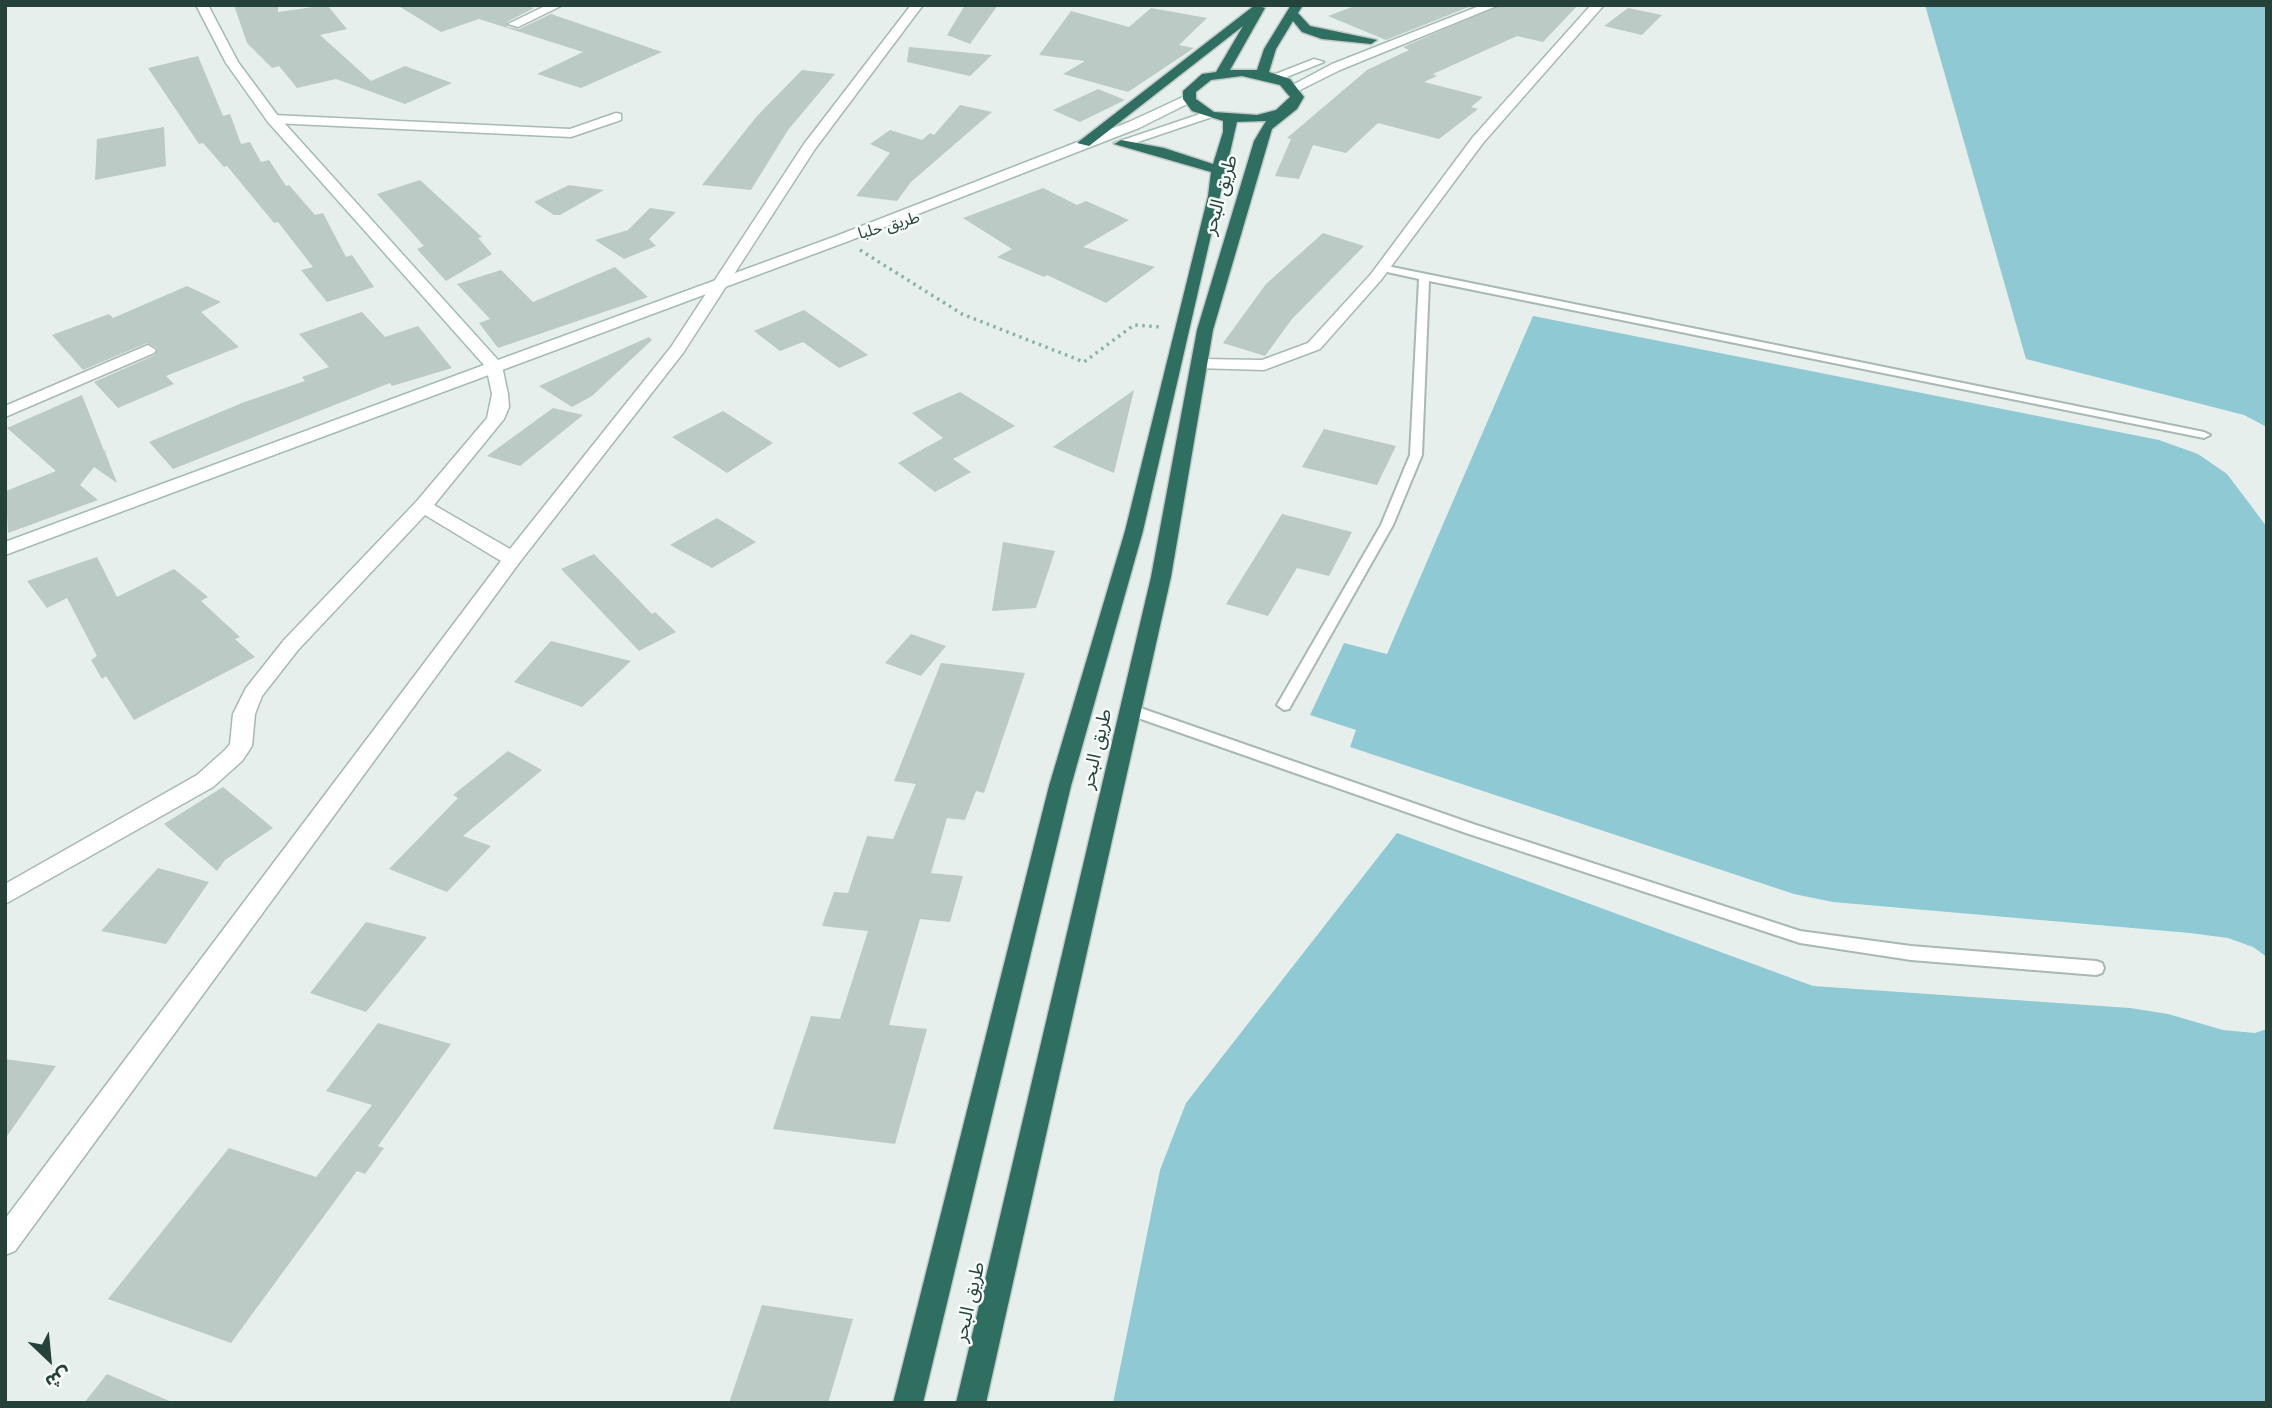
<!DOCTYPE html>
<meta charset="utf-8">
<style>
body{margin:0}
#map{position:relative;width:2272px;height:1408px;overflow:hidden;background:#e6efeb;font-family:Helvetica,"Noto Sans Arabic",sans-serif}
canvas{display:block}
.frame{position:absolute;inset:0;border:7px solid #24423a;pointer-events:none}
.north{position:absolute;left:14px;top:1324px;width:70px;height:70px;-webkit-text-stroke:5px #f7fbf9;paint-order:stroke;rotate:154deg;font-size:19px;font-weight:700;line-height:28px;text-align:center;color:#24423a}
.north::after{content:'';display:block;margin:auto;width:24px;height:32px;background:#24423a;clip-path:polygon(50% 0,100% 100%,50% 72%,0 100%)}
</style>
<div id="map">
<canvas width="2272" height="1408"></canvas>
<div class="frame"></div>
<div class="north">ش</div>
</div>
<script>
const ctx = document.querySelector('canvas').getContext('2d');
ctx.lineJoin = 'round';
function fill(path, color) { ctx.fillStyle = color; ctx.fill(path, 'evenodd'); }
const shape = rows => new Path2D(rows.map(r => 'M' + r).join(''));
function strokePath(path, color, width, dash) { ctx.strokeStyle = color; ctx.lineWidth = width; ctx.lineCap = dash ? 'butt' : 'round'; ctx.setLineDash(dash || []); ctx.stroke(path); }
function label(font, color, halo, rows, align = 'center') {
  ctx.font = font + ' Helvetica,"Noto Sans Arabic",sans-serif'; ctx.lineWidth = 5; ctx.setLineDash([]); ctx.textBaseline = 'middle'; ctx.strokeStyle = halo; ctx.fillStyle = color; for (const [text, x, y, turn = 0] of rows) {
    ctx.save(); ctx.translate(x, y); ctx.rotate((+turn || 0) * Math.PI / 180); ctx.textAlign = isNaN(turn) ? turn : align; if (halo) ctx.strokeText(text, 0, 0); ctx.fillText(text, 0, 0); ctx.restore();
  }
}
const water = shape([
 [1925,5,2267,5,2267,427,2244,415,2026,359],
 [1533,316,2159,440,2198,454,2227,474,2267,527,2267,957,2253,947,2228,938,2190,933,1833,902,1794,894,1350,747,1356,730,1310,715,1344,643,1387,654],
 [1397,833,1813,986,2130,1008,2168,1014,2223,1030,2255,1033,2267,1029,2267,1403,1113,1403,1160,1170,1186,1103]
]);
const building = shape([
 [234,5,278,5,278,12,327,5,347,29,320,35,371,81,405,66,452,83,405,104,336,79,297,88,279,66,272,68,247,43],
 [397,5,523,5,534,8,507,22,507,27,519,29,551,14,662,52,581,88,537,74,583,52,479,19,441,32],
 [965,5,998,5,970,44,947,35],
 [1357,5,1474,5,1386,40,1328,16],
 [1501,5,1578,5,1543,42,1517,36,1433,74,1437,76,1424,82,1483,97,1471,107,1478,109,1439,139,1378,123,1346,153,1313,145,1299,179,1275,176,1291,139,1287,138,1367,70,1409,50,1403,47],
 [1151,8,1207,18,1179,45,1194,48,1128,92,1063,74,1085,61,1039,55,1071,11,1129,27],
 [1628,8,1662,15,1642,35,1604,26],
 [909,47,992,55,970,76,907,62],
 [198,56,223,116,230,114,241,144,250,142,261,162,269,160,286,186,289,185,315,215,323,213,346,257,352,255,374,287,327,302,301,270,313,267,278,222,274,223,227,166,224,167,203,143,199,144,148,68],
 [802,70,835,74,788,130,751,190,702,185,757,116],
 [1098,89,1125,100,1080,122,1053,110],
 [960,105,992,112,911,182,897,201,856,196,890,153,870,144,890,130,922,140,930,133,934,135],
 [164,127,166,166,95,180,97,139],
 [420,180,482,237,478,238,492,254,446,281,417,249,424,246,377,194],
 [569,185,604,190,560,215,554,215,534,202],
 [1043,188,1077,205,1086,201,1129,220,1083,247,1155,267,1106,303,1047,275,1044,277,997,257,1012,249,963,218],
 [650,208,676,212,649,239,656,246,624,259,595,240,628,230],
 [1323,233,1364,246,1292,319,1265,356,1223,343,1266,284],
 [615,267,648,297,498,348,479,323,490,319,457,284,501,270,533,302],
 [187,286,221,302,201,312,239,347,166,376,174,384,118,408,94,382,155,355,157,348,147,343,83,370,52,335,109,314,113,318],
 [804,310,868,355,839,368,803,342,780,351,754,331],
 [362,312,385,337,418,326,452,368,392,386,390,383,173,469,149,442,242,403,305,381,302,377,329,367,299,334],
 [649,337,652,340,592,396,572,407,539,386],
 [1134,390,1114,473,1053,447],
 [960,392,1015,426,953,459,971,472,935,492,898,463,943,438,912,413],
 [82,395,104,451,107,450,105,452,117,483,94,467,80,485,98,500,8,533,6,491,56,471,7,428],
 [553,408,583,415,520,466,487,456],
 [723,411,773,443,727,473,672,437],
 [1324,429,1396,446,1377,485,1302,467],
 [1282,514,1352,532,1329,576,1297,568,1268,616,1226,604],
 [717,518,756,542,712,568,670,545],
 [1003,542,1055,551,1036,608,992,611],
 [594,554,652,614,655,612,676,632,639,651,561,569],
 [97,557,117,597,174,569,208,597,201,601,240,637,235,639,255,657,134,720,106,676,102,679,91,660,97,656,67,598,47,608,27,581],
 [911,634,946,646,921,676,885,663],
 [551,641,631,661,582,707,514,682],
 [941,663,1025,673,984,793,976,791,965,820,947,818,931,873,963,876,950,922,920,919,889,1025,927,1029,895,1144,773,1129,811,1016,840,1019,868,931,822,926,834,892,848,893,867,836,893,839,916,784,894,781],
 [508,751,542,770,463,836,491,846,447,892,389,869,458,798,453,795],
 [223,787,273,828,225,860,217,871,164,824],
 [158,868,209,882,166,944,101,931],
 [366,922,427,937,366,1012,310,993],
 [378,1023,451,1044,378,1146,384,1148,365,1174,357,1171,231,1343,108,1299,229,1148,316,1177,372,1105,326,1091],
 [5,1059,56,1066,5,1139],
 [762,1305,853,1319,828,1403,729,1403],
 [107,1374,174,1403,84,1403]
]);
const path = shape([
 [860,250,962,314,1084,362,1134,325,1161,327]
]);
const lane = shape([
 [1382,265,2204,432,2210,435,2204,438,1429,281,1422,455,1393,525,1289,709,1284,710,1277,705,1381,525,1410,455,1419,279,1378,270,1378,266,1382,265],
 [1129,704,1476,825,1800,931,1911,946,2096,961,2102,963,2104,968,2102,973,2096,975,1911,960,1800,943,1466,833,1124,713,1122,709,1129,704]
]);
const street = shape([
 [547,5,563,5,518,27,508,24,547,5],
 [911,5,923,5,815,149,683,353,519,563,15,1251,5,1255,5,1219,501,561,425,515,298,650,262,696,255,714,252,746,242,761,213,787,5,904,5,884,197,775,226,749,230,744,233,714,246,688,284,640,416,502,487,418,492,394,486,366,494,361,502,366,508,394,509,407,504,419,434,505,510,549,671,347,804,144,911,5],
 [1591,5,1604,5,1483,143,1381,280,1320,349,1264,370,1195,368,1193,364,1201,359,1262,360,1308,343,1371,274,1473,137,1591,5],
 [616,113,621,114,621,120,571,137,273,123,266,119,273,115,570,129,616,113],
 [148,345,156,350,154,353,5,417,5,406,148,345]
]);
const secondary = shape([
 [196,5,208,5,238,62,278,116,498,360,836,236,1129,122,1185,96,1197,99,1139,128,846,242,5,555,5,542,484,365,268,122,226,63,196,5],
 [1482,5,1499,5,1340,70,1298,91,1287,88,1332,64,1482,5],
 [1314,59,1324,62,1279,80,1268,77,1314,59],
 [1206,112,1218,115,1126,146,1114,143,1206,112]
]);
const highway = shape([
 [1255,5,1265,8,1230,70,1257,70,1264,49,1291,5,1303,5,1298,13,1310,26,1377,40,1371,44,1322,39,1302,32,1293,21,1276,49,1269,72,1290,79,1304,97,1297,109,1272,129,1213,330,1171,577,986,1403,956,1403,1151,577,1197,330,1254,141,1266,121,1237,122,1143,531,1071,786,923,1403,893,1403,1049,786,1125,531,1208,196,1211,172,1114,144,1121,140,1164,148,1213,164,1223,132,1223,121,1192,111,1183,99,1183,91,1202,74,1216,72,1243,26,1089,146,1077,143,1255,5],
 [1242,76,1280,85,1290,97,1276,110,1257,115,1214,112,1196,99,1196,92,1211,80,1242,76]
]);
const farStreetnames = [
 ["طريق حلبا",889,226,-16]
];
const streetNames = [
 ["طريق البحر",1221,195,-74],
 ["طريق البحر",1097,749,-77],
 ["طريق البحر",970,1302,-77]
];
fill(water, '#8ec9d4');
fill(building, '#bbcac4');
strokePath(lane, '#a8b8b2', 4);
strokePath(street, '#a8b8b2', 3);
strokePath(secondary, '#a4bbb3', 3);
strokePath(highway, '#c2cac8', 3);
strokePath(path, '#86b3a5', 3.5, [2.5, 4.5]);
fill(lane, '#fff');
fill(street, '#fff');
fill(secondary, '#fff');
fill(highway, '#2f6f62');
label('16px', '#24423a', '#f7fbf9', farStreetnames);
label('19px', '#24423a', '#f7fbf9', streetNames);
</script>
